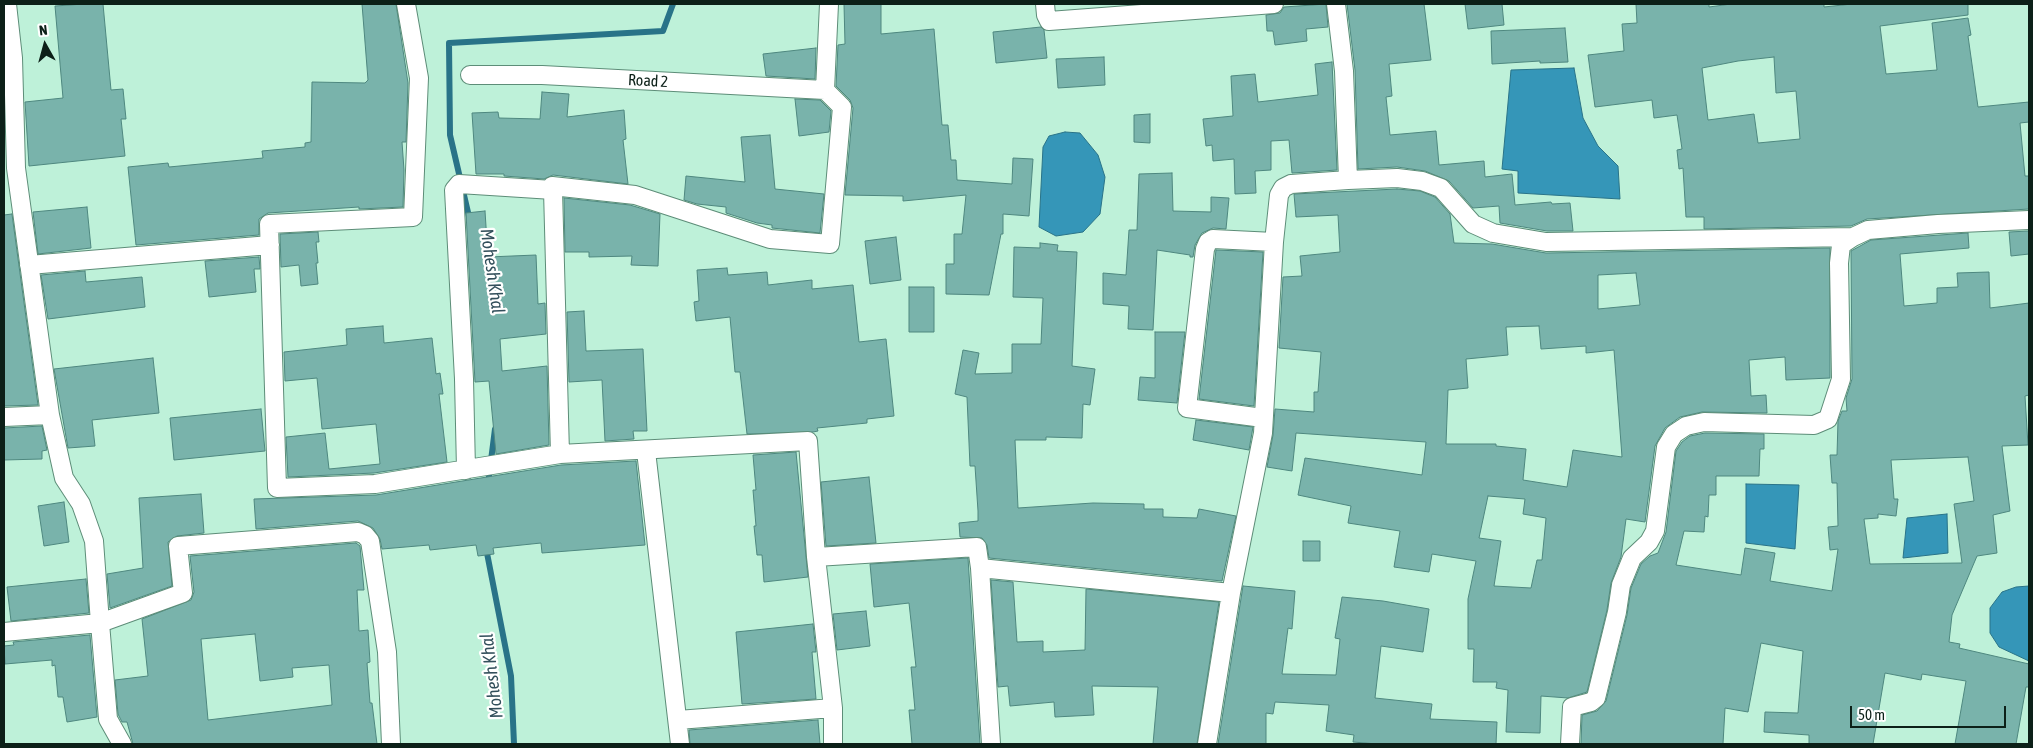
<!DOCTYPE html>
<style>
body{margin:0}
#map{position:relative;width:2033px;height:748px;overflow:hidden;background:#bef1d9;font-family:"Asap Condensed",sans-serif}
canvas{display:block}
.frame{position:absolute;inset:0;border:5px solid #0c2018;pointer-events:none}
.north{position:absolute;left:20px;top:20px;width:50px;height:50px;-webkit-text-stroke:4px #fff;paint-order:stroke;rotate:353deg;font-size:14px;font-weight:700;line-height:20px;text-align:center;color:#0c2018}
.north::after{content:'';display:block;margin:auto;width:18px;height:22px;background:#0c2018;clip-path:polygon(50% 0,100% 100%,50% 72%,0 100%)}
.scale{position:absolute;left:1850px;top:706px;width:156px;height:22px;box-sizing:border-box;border:2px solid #0c2018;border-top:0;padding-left:6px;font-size:15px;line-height:18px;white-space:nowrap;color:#0c2018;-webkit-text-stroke:4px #fff;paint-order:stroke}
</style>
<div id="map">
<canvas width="2033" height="748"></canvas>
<div class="frame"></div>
<div class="north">N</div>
<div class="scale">50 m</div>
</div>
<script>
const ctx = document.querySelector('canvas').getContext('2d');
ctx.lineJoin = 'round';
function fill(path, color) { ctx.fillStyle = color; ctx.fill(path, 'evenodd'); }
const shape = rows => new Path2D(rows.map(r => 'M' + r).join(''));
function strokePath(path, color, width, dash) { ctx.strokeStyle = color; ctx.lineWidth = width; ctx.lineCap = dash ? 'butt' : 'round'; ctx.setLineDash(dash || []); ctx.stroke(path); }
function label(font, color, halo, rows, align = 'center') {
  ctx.font = font + ' "Asap Condensed",sans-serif'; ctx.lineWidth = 4.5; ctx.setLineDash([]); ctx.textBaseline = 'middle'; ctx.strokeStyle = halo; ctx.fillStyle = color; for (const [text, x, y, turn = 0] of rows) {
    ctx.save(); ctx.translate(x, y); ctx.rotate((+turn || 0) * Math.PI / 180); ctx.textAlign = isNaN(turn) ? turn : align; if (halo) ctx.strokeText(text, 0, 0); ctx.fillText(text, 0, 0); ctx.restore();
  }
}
const water = shape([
 [1574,68,1583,118,1598,146,1618,166,1620,199,1518,193,1518,171,1502,169,1511,70,1574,68],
 [1065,132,1080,133,1098,155,1105,177,1100,214,1083,232,1056,236,1039,227,1043,147,1049,136,1065,132],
 [1746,484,1799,485,1795,549,1746,543,1746,484],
 [1947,514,1948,553,1903,558,1907,518,1947,514],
 [2029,586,2029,661,1999,647,1990,633,1990,608,2002,592,2016,587,2029,586]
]);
const stream = shape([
 [470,221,450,135,449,43,663,31,673,4],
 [488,484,495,429],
 [486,548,511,676,514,744]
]);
const building = shape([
 [84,4,103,4,111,90,123,89,126,119,121,119,125,156,29,166,25,102,63,98,55,6,84,4],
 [362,4,396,4,408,83,406,142,402,142,404,170,403,207,359,209,359,207,268,213,259,219,259,235,136,245,128,167,168,163,169,167,263,158,262,151,305,147,305,143,311,142,312,82,365,83,368,80,362,4],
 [844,4,881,4,881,34,934,29,942,125,948,125,951,160,956,160,957,180,1012,184,1013,158,1033,159,1029,216,1003,214,1003,234,1001,234,989,295,946,294,946,264,954,264,954,234,962,234,966,195,903,201,903,196,845,195,853,108,850,100,836,86,838,45,845,44,844,4],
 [1326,4,1328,27,1306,29,1307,41,1275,45,1273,31,1267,31,1266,15,1280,13,1284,7,1326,4],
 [1347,4,1424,4,1431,60,1389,64,1392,96,1386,97,1390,135,1436,131,1439,165,1484,161,1485,177,1512,174,1515,205,1551,202,1552,204,1570,203,1573,231,1547,231,1500,223,1499,206,1473,208,1449,181,1425,171,1397,167,1358,169,1355,70,1347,4],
 [1465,4,1502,4,1504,25,1468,29,1465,4],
 [1636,4,1709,4,1709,7,1731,4,1824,4,1824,7,1852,4,1968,4,1968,15,1880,26,1886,74,1937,70,1932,23,1968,18,1971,35,1968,36,1978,107,2029,102,2029,122,2020,123,2025,176,2029,176,2029,209,1867,219,1851,226,1704,229,1704,217,1686,217,1683,168,1679,169,1677,150,1682,149,1677,115,1654,118,1652,100,1595,107,1588,55,1624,51,1622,24,1637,23,1636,4],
 [1774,57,1776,93,1796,91,1800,139,1758,143,1754,114,1708,120,1702,68,1738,61,1774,57],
 [1041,27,1044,30,1047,58,996,63,993,32,1041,27],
 [1565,28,1568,62,1540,63,1540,61,1492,64,1491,31,1565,28],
 [816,48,815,79,766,76,763,54,816,48],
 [1104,57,1105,85,1058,88,1056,59,1104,57],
 [1332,62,1337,170,1292,173,1289,140,1271,141,1271,170,1255,171,1256,193,1235,194,1234,159,1213,161,1212,145,1206,146,1203,119,1233,116,1231,76,1255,74,1258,102,1318,95,1315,64,1332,62],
 [542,92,569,94,567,117,624,110,626,139,623,140,628,184,553,175,544,179,504,176,504,174,476,174,472,113,498,112,499,118,540,119,542,92],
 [795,99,820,100,831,111,829,132,799,136,795,99],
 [1150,114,1150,143,1134,142,1134,115,1150,114],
 [770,135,775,189,824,194,820,233,772,228,772,225,757,223,726,213,726,207,697,204,684,200,686,176,745,182,741,137,770,135],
 [1172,173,1173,211,1211,212,1211,197,1229,198,1226,229,1213,228,1202,233,1195,245,1193,257,1190,257,1190,255,1157,250,1153,330,1128,329,1129,306,1103,304,1103,273,1126,275,1129,230,1137,230,1139,174,1172,173],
 [1397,189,1420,191,1435,197,1450,214,1454,243,1492,244,1546,253,1830,248,1830,378,1786,380,1785,357,1749,360,1751,396,1766,395,1767,413,1702,412,1680,417,1665,428,1655,446,1645,522,1626,519,1621,557,1611,583,1607,610,1587,692,1568,698,1541,696,1540,733,1506,732,1508,690,1496,688,1497,682,1473,682,1474,649,1468,649,1468,599,1476,561,1432,554,1429,572,1394,567,1400,531,1348,523,1351,506,1298,495,1305,458,1422,475,1426,442,1296,433,1292,471,1267,467,1273,435,1275,409,1314,412,1314,392,1318,392,1321,352,1279,348,1283,277,1302,276,1300,256,1340,252,1338,215,1296,217,1294,194,1397,189],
 [1636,273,1640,305,1598,309,1598,275,1636,273],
 [1539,326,1541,349,1586,346,1586,353,1614,350,1622,457,1573,450,1567,487,1523,480,1526,449,1496,446,1496,444,1446,444,1448,390,1468,388,1466,359,1508,355,1506,327,1539,326],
 [1488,496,1525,499,1523,514,1546,518,1542,560,1537,560,1531,588,1494,586,1501,541,1479,538,1488,496],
 [564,198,630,205,660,214,658,266,631,265,632,256,589,257,589,252,565,252,564,198],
 [87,207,91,248,38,254,33,212,87,207],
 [485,211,488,257,536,255,538,304,545,303,546,334,500,339,502,371,547,366,549,445,496,454,489,381,475,382,466,213,485,211],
 [12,214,19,266,38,405,4,406,4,215,12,214],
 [2029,231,2029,254,2011,256,2009,232,2029,231],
 [318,232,319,242,316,242,318,263,316,263,318,284,301,286,299,265,281,267,280,234,318,232],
 [1968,233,1969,248,1900,254,1904,306,1937,303,1937,288,1958,287,1957,273,1989,272,1990,308,2029,303,2029,395,2025,396,2028,445,2002,446,2010,511,1993,515,1997,553,1977,556,1952,615,1949,642,1960,644,1959,648,2029,664,2029,687,2026,687,2016,744,1955,744,1966,681,1922,674,1921,680,1885,673,1873,744,1809,744,1809,735,1764,732,1765,712,1798,713,1803,651,1761,643,1748,712,1725,708,1723,744,1581,744,1582,715,1597,711,1606,701,1627,615,1631,588,1641,564,1650,556,1658,553,1666,532,1676,451,1682,442,1690,436,1705,433,1764,434,1764,449,1760,449,1759,476,1716,476,1716,495,1709,495,1708,517,1705,516,1704,532,1684,531,1676,565,1741,575,1745,548,1775,553,1770,581,1832,591,1838,549,1830,550,1828,527,1838,526,1837,483,1832,483,1830,455,1837,455,1838,421,1842,411,1847,411,1846,398,1852,379,1851,251,1871,240,1968,233],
 [1968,457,1974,501,1954,504,1962,563,1870,564,1864,519,1878,518,1878,514,1896,516,1898,499,1894,499,1891,460,1968,457],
 [896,237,901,280,870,284,865,241,896,237],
 [1040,243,1058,245,1057,251,1077,252,1072,366,1095,369,1090,405,1083,404,1082,438,1046,437,1046,440,1015,440,1018,508,1093,503,1144,504,1144,509,1163,509,1163,517,1197,518,1199,509,1236,516,1222,581,989,558,987,545,982,538,960,537,959,523,978,521,978,511,975,466,970,466,967,397,955,394,963,350,979,353,975,374,1012,373,1012,344,1041,344,1043,298,1013,297,1014,247,1040,248,1040,243],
 [1216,250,1263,252,1254,406,1199,399,1216,250],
 [259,257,260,269,254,269,256,292,209,297,205,261,259,257],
 [727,268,728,275,767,272,768,285,812,280,812,289,853,285,859,342,886,339,894,416,867,419,867,423,817,428,818,431,813,432,747,434,740,372,735,372,730,317,696,321,694,302,699,301,697,270,727,268],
 [85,271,86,282,142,277,145,307,48,319,41,275,85,271],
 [909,287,934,287,934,332,909,332,909,287],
 [584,311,586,351,643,349,647,431,633,431,634,439,605,441,602,380,569,382,567,312,584,311],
 [383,326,384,343,432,338,436,374,440,373,443,394,439,394,447,462,374,473,288,477,286,437,325,433,329,469,380,464,376,424,322,429,317,378,285,381,284,352,347,345,346,329,383,326],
 [1155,332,1185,332,1177,403,1138,400,1140,377,1155,378,1155,332],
 [153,358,159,413,92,420,95,446,68,448,54,369,153,358],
 [261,409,265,451,174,460,170,418,261,409],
 [1196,420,1253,427,1249,450,1193,440,1196,420],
 [42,426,47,450,42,451,42,459,4,460,4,428,42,426],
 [796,452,808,577,764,582,762,555,757,555,754,526,756,526,753,490,756,490,753,455,796,452],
 [636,461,645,545,542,553,541,543,493,548,494,554,478,556,476,545,430,550,429,545,382,549,380,539,373,528,358,521,256,529,254,499,376,495,561,465,636,461],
 [869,477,876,543,826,546,821,482,869,477],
 [201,494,204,533,177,536,168,542,172,586,110,608,107,574,143,568,139,498,201,494],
 [64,502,69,542,44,546,38,506,64,502],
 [1303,541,1320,541,1320,561,1303,561,1303,541],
 [356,543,360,546,364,590,357,590,359,631,368,630,370,662,367,663,370,703,372,703,377,744,133,744,127,722,122,722,118,714,115,680,148,676,142,619,191,600,194,592,190,556,356,543],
 [255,634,260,681,293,677,292,668,329,665,332,705,208,720,201,639,255,634],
 [968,558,980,744,912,744,909,710,915,710,911,667,916,667,909,603,874,607,870,564,968,558],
 [86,579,89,613,11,621,7,587,86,579],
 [991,580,1013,582,1017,642,1043,641,1043,652,1085,650,1086,589,1219,602,1197,744,1153,744,1158,687,1092,686,1094,715,1055,717,1054,702,1010,706,1008,686,998,687,991,580],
 [1243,586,1295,591,1292,629,1288,628,1282,674,1336,675,1340,639,1335,638,1342,597,1383,601,1429,609,1423,652,1381,646,1375,698,1432,704,1430,719,1497,722,1496,744,1377,744,1353,742,1354,735,1326,731,1329,705,1275,702,1273,714,1266,713,1266,744,1218,744,1243,586],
 [866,611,870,646,837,650,833,614,866,611],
 [813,624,816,652,812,652,816,699,742,704,736,632,813,624],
 [90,635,97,717,67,722,63,697,58,697,55,665,52,666,52,660,5,664,4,646,14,645,13,642,90,635],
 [818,720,820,744,690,744,689,730,818,720]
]);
const minor = shape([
 [406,4,419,78,413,217,269,224,277,488,375,484,560,454,808,441,816,557,833,708,833,744],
 [1045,4,1046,15,1049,21,1274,4],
 [1336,4,1344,71,1348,180,1397,178,1422,181,1441,188,1473,224,1493,233,1546,242,1853,237],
 [470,75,542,75,825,90],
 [553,190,552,186,635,195,770,239,830,244,842,107,825,90,829,4],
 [29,265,270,245],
 [4,417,50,415],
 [1263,418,1187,408,1205,249,1208,242,1213,239,1274,242],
 [646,451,680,744],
 [466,470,464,379,454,190,459,184,553,190,560,454],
 [816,557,977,547,980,568,1231,593,1263,433,1274,242,1279,195,1283,188,1291,184,1348,180],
 [980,568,991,744],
 [4,632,100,623,94,541,81,504,64,478,50,415,16,168,13,58,7,4],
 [678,720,833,708],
 [122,744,108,719,100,623,183,593,178,546,358,532,365,535,370,541,387,652,391,744],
 [1207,744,1231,593],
 [1570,744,1572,707,1591,702,1596,698,1617,612,1621,585,1632,558,1649,542,1655,531,1666,447,1674,434,1686,426,1704,422,1814,425,1828,419,1841,379,1839,263,1841,245,1853,237,1868,230,1938,224,2029,220]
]);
const streetNames = [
 ["Road 2",648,81,3]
];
const waterNames = [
 ["Mohesh Khal",492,271,82],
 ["Mohesh Khal",492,676,-97]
];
fill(water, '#3596b8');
strokePath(water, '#297388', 1);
strokePath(stream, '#297388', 6);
fill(building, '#79b3ab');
strokePath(building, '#4e877f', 1);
strokePath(minor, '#5d8d78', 20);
strokePath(minor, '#fff', 18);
label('16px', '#0c2018', '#fff', streetNames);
label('italic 18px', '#324f5b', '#fff', waterNames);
</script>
